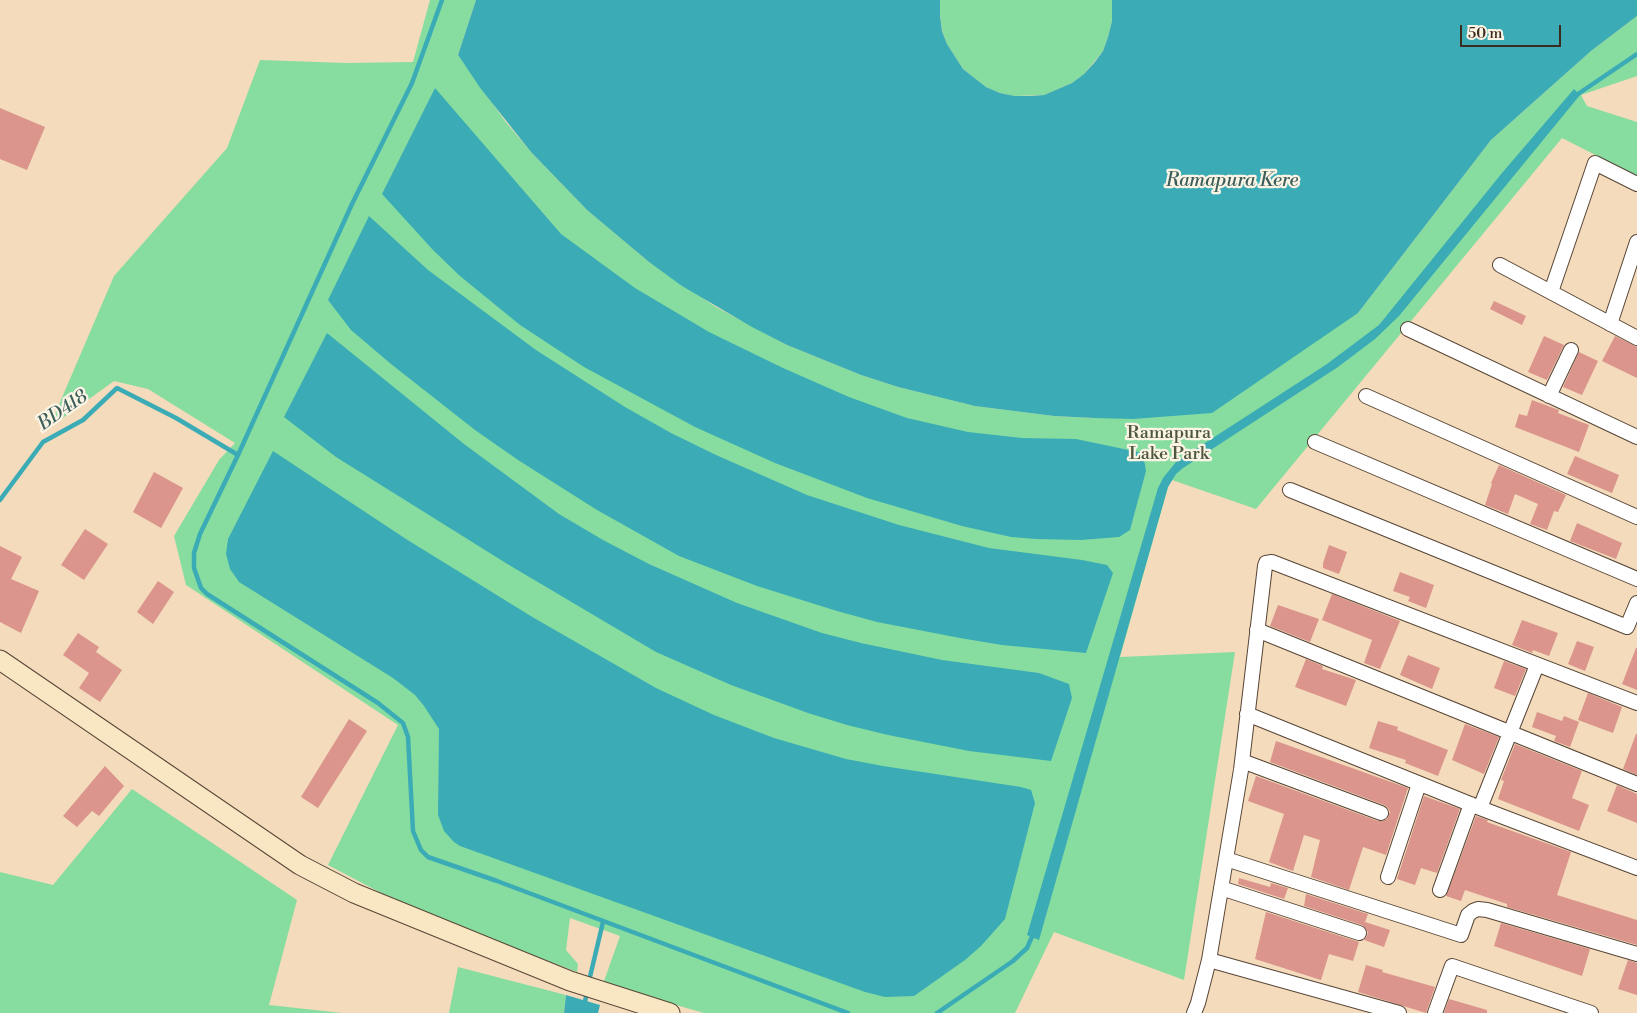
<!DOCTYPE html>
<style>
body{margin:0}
#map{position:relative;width:1637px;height:1013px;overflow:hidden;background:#f3dbbb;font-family:"Libre Bodoni",serif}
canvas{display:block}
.scale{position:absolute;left:1460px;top:25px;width:101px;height:22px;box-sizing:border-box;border:2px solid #3b2a1e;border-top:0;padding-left:6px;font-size:15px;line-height:18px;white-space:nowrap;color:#3b2a1e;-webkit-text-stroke:4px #fcf5e5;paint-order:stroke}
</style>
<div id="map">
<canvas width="1637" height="1013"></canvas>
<div class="scale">50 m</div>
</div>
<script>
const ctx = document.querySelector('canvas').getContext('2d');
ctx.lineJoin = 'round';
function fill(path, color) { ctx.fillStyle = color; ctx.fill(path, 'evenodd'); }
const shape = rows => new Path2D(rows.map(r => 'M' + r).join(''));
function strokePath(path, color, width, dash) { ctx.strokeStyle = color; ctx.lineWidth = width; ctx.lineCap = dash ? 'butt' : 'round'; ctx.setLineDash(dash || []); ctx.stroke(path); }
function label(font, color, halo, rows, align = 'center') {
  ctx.font = font + ' "Libre Bodoni",serif'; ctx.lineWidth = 4.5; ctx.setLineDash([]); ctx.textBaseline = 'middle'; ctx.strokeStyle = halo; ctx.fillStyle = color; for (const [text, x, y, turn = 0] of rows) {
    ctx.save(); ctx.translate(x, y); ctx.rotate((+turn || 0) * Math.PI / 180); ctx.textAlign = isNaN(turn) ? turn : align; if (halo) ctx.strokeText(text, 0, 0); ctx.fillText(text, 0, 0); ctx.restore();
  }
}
const green = shape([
 [430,0,476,0,458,55,505,121,531,152,587,210,649,262,716,307,787,345,861,375,898,387,976,406,1054,416,1094,418,1358,313,1491,140,1591,51,1637,16,1637,76,1581,95,1587,106,1637,122,1637,176,1562,138,1256,509,1172,480,1168,487,1120,657,1235,652,1184,980,1054,932,1015,1013,704,1013,603,984,620,936,570,918,566,950,578,964,577,972,492,940,385,895,328,865,398,725,186,585,174,536,219,460,235,443,148,389,114,381,49,428,114,276,227,148,260,60,346,63,413,62],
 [940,0,1112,0,1112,21,1108,37,1103,51,1084,74,1072,83,1044,95,1015,96,1000,93,986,87,963,69,947,44,942,30,940,16],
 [132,789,297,900,269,1005,342,1013,0,1013,0,872,53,885],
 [458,967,566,995,564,1013,449,1013]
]);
const water = shape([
 [476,0,940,0,940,16,942,31,947,44,963,69,986,87,1000,93,1015,96,1030,96,1044,95,1072,83,1084,74,1094,63,1103,51,1108,37,1112,21,1112,0,1637,0,1637,16,1591,51,1491,140,1358,313,1212,413,1133,419,1094,418,1054,416,975,406,898,387,861,375,787,345,752,327,682,286,649,262,587,210,531,152,481,89,458,55],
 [435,88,561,234,635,288,709,332,783,368,849,397,907,418,968,432,1022,438,1076,439,1143,453,1146,471,1130,530,1119,537,1081,540,1036,539,1011,537,962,526,867,498,775,463,695,427,584,367,520,325,460,276,433,250,382,194],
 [1574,89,1580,95,1399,316,1375,339,1338,367,1183,468,1176,474,1168,487,1039,940,1027,935,1158,488,1163,478,1176,462,1185,456,1327,364,1379,325,1502,173],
 [369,216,428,270,536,350,625,407,671,433,716,455,807,495,899,525,989,548,1082,560,1107,565,1113,573,1086,653,1002,645,960,638,877,622,837,611,757,586,679,556,597,510,518,460,475,430,391,364,351,330,328,300],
 [327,333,464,444,559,514,603,540,649,564,737,603,822,633,861,643,942,660,1039,673,1069,684,1072,698,1051,761,969,751,888,735,847,725,808,713,731,685,656,652,509,565,336,457,284,417],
 [273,451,406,539,534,618,656,688,714,715,774,738,846,759,883,766,1021,787,1031,790,1035,803,1005,919,981,946,965,960,914,996,885,997,865,992,460,846,454,842,444,831,438,815,439,729,424,706,415,695,393,678,239,582,230,569,226,554,228,539],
 [566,995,600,1005,598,1013,564,1013]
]);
const stream = shape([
 [442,0,412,83,352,204,238,455,200,534,194,553,194,568,201,588,207,594,378,703,403,723,408,737,413,831,421,850,428,857,497,881,848,1013],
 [1575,96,1637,54],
 [0,500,43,442,83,420,117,388,176,418,238,455],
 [589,981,603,922],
 [583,1013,587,991],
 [937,1013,1013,961,1027,948,1034,932]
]);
const building = shape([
 [0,108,45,127,27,170,0,159],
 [1494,301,1526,316,1522,325,1490,309],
 [1544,336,1564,345,1547,380,1528,372],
 [1615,336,1637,347,1637,378,1602,361],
 [1579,352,1598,361,1582,395,1563,387],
 [1532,400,1559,410,1558,413,1589,425,1579,452,1515,427,1519,414,1527,416],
 [1575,456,1619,475,1612,493,1567,474],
 [1499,465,1566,495,1558,512,1554,511,1547,530,1530,524,1538,504,1515,494,1508,514,1485,505,1492,484,1491,483],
 [154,472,183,488,161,528,133,512],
 [1577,523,1622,543,1616,559,1570,541],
 [85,529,108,544,84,580,61,565],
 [1329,545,1347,552,1339,574,1323,568,1323,563],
 [0,546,22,557,11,579,39,591,21,633,0,622],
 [1400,572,1434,585,1426,608,1408,601,1410,597,1393,591],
 [158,581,174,592,153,624,137,612],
 [1332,594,1400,621,1380,669,1364,663,1372,640,1322,620],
 [1278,605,1319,619,1310,642,1270,626],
 [1522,620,1558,633,1549,656,1533,650,1532,653,1512,645],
 [78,633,99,647,96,652,122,670,100,702,79,688,89,673,63,655],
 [1577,641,1594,647,1585,671,1568,664],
 [1636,648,1637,648,1637,690,1622,684],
 [1408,655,1440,668,1432,689,1400,675],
 [1306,659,1323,666,1322,669,1356,680,1346,706,1295,687],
 [1504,661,1526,669,1515,696,1494,688],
 [1588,693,1622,707,1613,733,1578,720],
 [1537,712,1562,721,1564,716,1579,722,1570,747,1554,741,1556,736,1532,727],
 [349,719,367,731,318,808,301,797],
 [1378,721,1398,727,1397,730,1448,750,1438,776,1405,763,1406,760,1369,748],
 [1465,724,1499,737,1484,774,1452,760],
 [1636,734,1637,734,1637,775,1623,769],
 [1276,741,1408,788,1386,855,1363,847,1349,890,1311,877,1320,840,1304,835,1293,871,1269,862,1284,814,1248,801,1256,776,1378,821,1383,821,1387,819,1390,812,1388,808,1384,805,1270,762],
 [1515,744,1582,771,1572,798,1589,805,1579,831,1498,799,1504,781,1501,780],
 [105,766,124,786,99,816,92,811,77,827,63,816],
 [1617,785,1637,794,1637,823,1607,811],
 [1424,796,1460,809,1437,873,1421,868,1415,885,1397,879],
 [1476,816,1488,820,1487,822,1571,852,1557,895,1637,920,1637,945,1507,907,1507,904,1465,890,1461,901,1446,896],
 [1239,878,1270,887,1271,883,1288,888,1284,899,1238,884],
 [1306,894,1368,914,1365,922,1390,930,1384,947,1364,940,1367,936,1368,932,1362,925,1304,906],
 [1266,912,1359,942,1353,961,1329,954,1321,980,1255,959],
 [1501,923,1590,949,1582,976,1494,946],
 [1628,960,1637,963,1637,995,1618,989],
 [1366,965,1383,970,1382,972,1435,987,1426,1013,1358,992],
 [1449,999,1487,1010,1487,1013,1444,1013]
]);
const minor = shape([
 [1500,265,1637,338],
 [1551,292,1595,163,1637,184],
 [1610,324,1637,242],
 [1408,329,1637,437],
 [1366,396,1637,517],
 [1549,396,1571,350],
 [1315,442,1637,579],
 [1290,490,1627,627,1637,603],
 [1257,630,1637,784],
 [1247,714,1480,808,1637,868],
 [1242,761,1381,813],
 [1480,808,1537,665],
 [1226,859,1461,935,1468,915,1473,911,1478,909,1487,910,1637,954],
 [1388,877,1419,784],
 [1221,888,1359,933],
 [1440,890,1471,804],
 [1209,960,1241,770,1265,566,1266,563,1272,562,1637,703],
 [1194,1013,1198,1003,1209,960,1399,1013],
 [1435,1013,1452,966,1591,1013]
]);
const secondary = shape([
 [0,660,300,865,354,893,570,981,670,1013]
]);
const parkNames = [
 ["Ramapura",1169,434],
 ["Lake Park",1169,455]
];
const waterNames = [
 ["Ramapura Kere",1232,181],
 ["BD418",63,411,-35]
];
fill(green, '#87dda0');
fill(water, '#3bacb6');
strokePath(stream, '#3bacb6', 4.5);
fill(building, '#db958c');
strokePath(minor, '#574536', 16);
strokePath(secondary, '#574536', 21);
strokePath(minor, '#fff', 14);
strokePath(secondary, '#f9e7c3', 19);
label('18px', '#4e573e', '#fcf5e5', parkNames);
label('italic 19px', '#3b5e5b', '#fcf5e5', waterNames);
</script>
